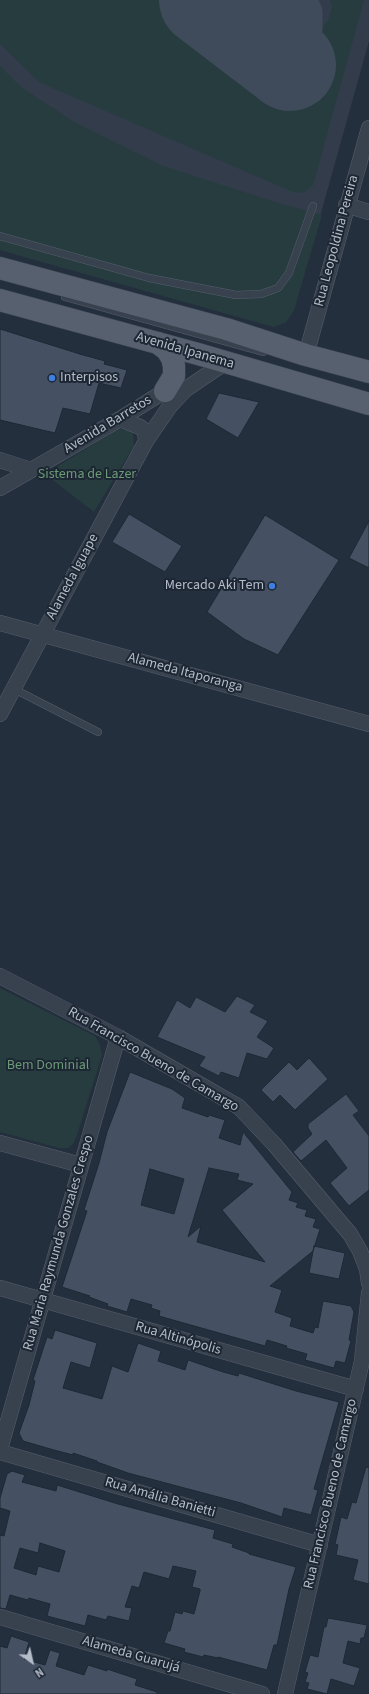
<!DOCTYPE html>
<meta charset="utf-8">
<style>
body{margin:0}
#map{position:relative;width:369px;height:1694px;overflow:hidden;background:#242f3e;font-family:"Source Sans 3",sans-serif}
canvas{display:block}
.north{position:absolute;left:12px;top:1642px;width:40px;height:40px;-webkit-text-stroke:3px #1d2633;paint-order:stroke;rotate:146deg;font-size:11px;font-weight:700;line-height:16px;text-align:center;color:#b4bcc9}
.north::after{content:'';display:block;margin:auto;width:14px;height:18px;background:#b4bcc9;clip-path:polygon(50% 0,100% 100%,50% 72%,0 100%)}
</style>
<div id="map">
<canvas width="369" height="1694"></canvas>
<div class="north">N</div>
</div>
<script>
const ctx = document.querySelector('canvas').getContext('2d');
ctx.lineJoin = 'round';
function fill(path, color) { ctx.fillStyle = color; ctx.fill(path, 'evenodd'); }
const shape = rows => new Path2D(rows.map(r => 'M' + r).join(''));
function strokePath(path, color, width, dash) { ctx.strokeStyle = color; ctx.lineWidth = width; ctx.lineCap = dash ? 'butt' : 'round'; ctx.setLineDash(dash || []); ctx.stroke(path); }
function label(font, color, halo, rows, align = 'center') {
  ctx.font = font + ' "Source Sans 3",sans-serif'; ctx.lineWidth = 4; ctx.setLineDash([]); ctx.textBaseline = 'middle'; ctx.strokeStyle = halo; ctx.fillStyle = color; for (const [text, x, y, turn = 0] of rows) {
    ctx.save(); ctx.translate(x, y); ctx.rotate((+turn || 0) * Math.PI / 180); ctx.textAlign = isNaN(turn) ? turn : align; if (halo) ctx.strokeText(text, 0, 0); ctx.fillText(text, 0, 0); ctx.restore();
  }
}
const airport = shape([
 [0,0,369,0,369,41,294,310,286,322,274,327,0,250]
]);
const green = shape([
 [0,0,167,0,280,86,329,19,332,6,330,0,364,0,313,185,303,193,293,192,39,82,0,44],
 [0,66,21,87,74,122,163,166,278,203,322,215,294,310,286,322,274,327,0,250],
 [121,429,129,430,133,433,134,446,94,512,45,474,115,431],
 [0,988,95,1036,100,1045,102,1055,77,1135,73,1144,68,1148,59,1148,0,1132]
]);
const taxiway = shape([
 [200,0,238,45,262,57,281,58,295,48,304,30,304,12,297,0]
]);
const runway = shape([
 [205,0,290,65]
]);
const building = shape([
 [0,329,83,355,105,361,104,364,127,370,121,388,99,383,90,414,63,408,55,433,0,420,0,329],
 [219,393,259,402,238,438,206,419,219,393],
 [129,514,182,546,165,572,112,542,129,514],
 [265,515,339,560,278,655,244,639,207,612,265,515],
 [369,521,369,568,349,558,369,521],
 [237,996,255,1005,250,1012,268,1021,257,1037,274,1048,267,1059,247,1053,239,1078,221,1072,219,1076,199,1066,205,1057,157,1037,177,1000,190,1008,196,997,225,1012,237,996],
 [309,1058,328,1079,295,1110,280,1095,273,1102,261,1090,289,1062,297,1070,309,1058],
 [130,1072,172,1089,185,1098,182,1108,208,1117,209,1115,225,1120,219,1138,240,1145,243,1132,292,1192,289,1200,298,1203,296,1207,307,1210,305,1216,316,1219,313,1227,320,1229,313,1251,270,1286,282,1290,275,1312,292,1318,290,1326,313,1333,315,1327,318,1328,323,1301,351,1306,354,1312,349,1340,351,1341,345,1363,336,1361,334,1368,305,1360,307,1354,286,1348,287,1346,267,1340,265,1346,159,1316,160,1311,151,1308,152,1305,131,1299,127,1312,107,1306,108,1304,89,1297,90,1296,62,1287,87,1211,84,1210,99,1163,107,1132,130,1072],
 [209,1168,239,1174,237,1180,253,1184,222,1210,265,1262,197,1242,201,1226,188,1237,209,1168],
 [150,1169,184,1179,174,1214,141,1205,150,1169],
 [346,1094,359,1111,353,1115,369,1136,369,1190,349,1206,330,1183,347,1168,326,1140,301,1161,293,1152,312,1134,308,1128,308,1124,346,1094],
 [314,1246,345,1253,339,1279,309,1273,314,1246],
 [55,1330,97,1343,90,1368,71,1362,63,1388,102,1399,112,1366,128,1372,138,1343,161,1351,158,1361,185,1370,188,1360,223,1372,238,1376,239,1373,296,1391,339,1402,314,1489,318,1490,311,1515,284,1508,282,1517,241,1503,128,1473,97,1462,97,1461,73,1453,73,1455,54,1450,23,1441,19,1433,29,1405,35,1381,33,1380,47,1337,52,1339,55,1330],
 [366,1467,369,1468,369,1584,353,1580,358,1560,336,1555,338,1545,335,1544,341,1517,347,1519,352,1502,356,1503,366,1467],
 [12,1471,25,1475,22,1482,56,1491,57,1485,118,1504,215,1530,213,1538,233,1544,232,1547,249,1553,249,1554,296,1567,289,1589,277,1645,274,1645,267,1670,218,1657,218,1658,204,1655,203,1657,184,1652,185,1649,164,1643,168,1631,170,1631,175,1612,182,1614,183,1611,194,1614,200,1591,200,1589,192,1587,196,1571,173,1566,169,1579,144,1572,139,1588,132,1586,125,1607,132,1608,129,1621,108,1616,106,1620,88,1615,85,1626,47,1616,50,1604,29,1598,28,1600,10,1595,6,1609,0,1608,0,1535,4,1536,10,1511,0,1508,0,1498,7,1474,12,1471],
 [40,1543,65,1551,59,1572,38,1566,36,1575,14,1568,20,1548,38,1553,40,1543],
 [328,1618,367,1625,364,1638,361,1638,360,1644,348,1641,343,1663,360,1668,354,1686,331,1679,327,1694,307,1689,309,1683,305,1682,308,1673,305,1672,310,1655,318,1657,324,1627,326,1627,328,1618],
 [11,1636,29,1642,24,1659,45,1665,50,1650,60,1653,56,1666,84,1675,88,1665,107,1671,107,1669,137,1679,135,1685,157,1692,157,1694,0,1694,0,1646,7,1648,11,1636]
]);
const lane = shape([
 [0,236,149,278,236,295,261,294,278,288,289,273,313,206],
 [65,297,263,352],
 [14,689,98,732]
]);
const street = shape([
 [346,205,369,212],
 [306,355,369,128],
 [120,419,140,427,145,431,146,441],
 [0,460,31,470],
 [0,488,120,419,173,386],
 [0,623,369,724],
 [0,714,146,441,170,406,186,389,226,362],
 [0,976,118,1037,239,1107,274,1144,350,1234,360,1251,367,1269,369,1283],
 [0,1143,81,1165],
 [0,1288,356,1389],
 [0,1449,118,1037],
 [0,1452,320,1545],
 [0,1617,262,1694],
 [285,1694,362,1361,369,1293]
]);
const primary = shape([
 [0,268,226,329,306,355,369,372],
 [0,300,198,354,369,404],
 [158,343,167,350,172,358,174,366,174,376,165,391]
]);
const markers = [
 [52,378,4,"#3f7fe0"],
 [272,586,4,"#3f7fe0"]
];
const streetNames = [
 ["Rua Leopoldina Pereira",337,241,-75],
 ["Avenida Ipanema",185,351,16],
 ["Avenida Barretos",108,425,-31],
 ["Alameda Iguape",73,577,-62],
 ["Alameda Itaporanga",185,673,15],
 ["Rua Francisco Bueno de Camargo",153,1060,30],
 ["Rua Maria Raymunda Gonzales Crespo",59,1243,-74],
 ["Rua Altinópolis",178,1339,16],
 ["Rua Francisco Bueno de Camargo",331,1494,-77],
 ["Rua Amália Banietti",160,1498,16],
 ["Alameda Guarujá",131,1655,16]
];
const poiNames = [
 ["Interpisos",60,378],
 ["Mercado Aki Tem",264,586,"right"]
];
const parkNames = [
 ["Sistema de Lazer",87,475],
 ["Bem Dominial",48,1066]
];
fill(airport, '#323c4b');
fill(green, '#263c3f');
strokePath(taxiway, '#3f4a5a', 37);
strokePath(runway, '#3f4a5a', 92);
fill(building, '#455162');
strokePath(building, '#1f2835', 1);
strokePath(lane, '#565f6c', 8);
strokePath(street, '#565f6c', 16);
strokePath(primary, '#414a57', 23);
strokePath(lane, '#38414e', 7);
strokePath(street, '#38414e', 15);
strokePath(primary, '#56606e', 22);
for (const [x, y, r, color] of markers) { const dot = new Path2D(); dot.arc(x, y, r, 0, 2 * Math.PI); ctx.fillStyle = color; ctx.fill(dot); strokePath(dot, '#1d2633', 1.5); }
label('14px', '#b4bcc9', '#1d2633', streetNames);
label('14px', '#b4bcc9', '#1d2633', poiNames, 'left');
label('14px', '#6b9a76', '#1d2633', parkNames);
</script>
